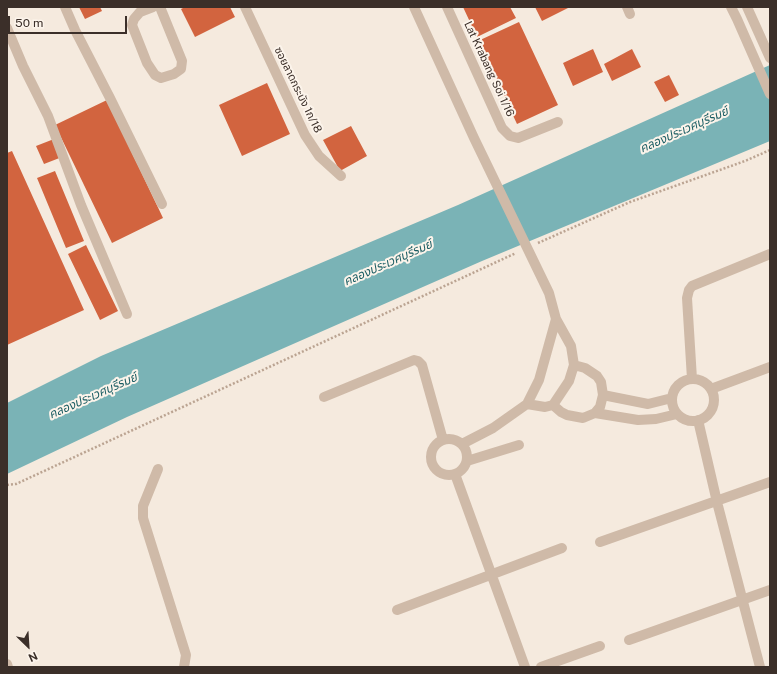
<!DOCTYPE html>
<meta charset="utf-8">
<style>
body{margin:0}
#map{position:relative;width:777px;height:674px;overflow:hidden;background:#f5eade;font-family:"Public Sans",sans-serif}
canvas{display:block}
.frame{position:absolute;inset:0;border:8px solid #3b2f29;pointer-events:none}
.north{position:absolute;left:8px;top:626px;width:40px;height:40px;-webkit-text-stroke:3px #fcf4eb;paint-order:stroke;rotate:155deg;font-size:11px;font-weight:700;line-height:16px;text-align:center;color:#3b2f29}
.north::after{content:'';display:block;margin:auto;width:14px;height:18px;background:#3b2f29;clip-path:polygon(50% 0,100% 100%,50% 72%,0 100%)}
.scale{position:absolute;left:8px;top:16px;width:119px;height:18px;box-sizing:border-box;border:2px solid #3b2f29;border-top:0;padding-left:5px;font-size:12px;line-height:14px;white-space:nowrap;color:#3b2f29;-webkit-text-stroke:3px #fcf4eb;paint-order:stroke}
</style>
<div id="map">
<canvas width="777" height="674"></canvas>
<div class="frame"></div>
<div class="north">N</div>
<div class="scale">50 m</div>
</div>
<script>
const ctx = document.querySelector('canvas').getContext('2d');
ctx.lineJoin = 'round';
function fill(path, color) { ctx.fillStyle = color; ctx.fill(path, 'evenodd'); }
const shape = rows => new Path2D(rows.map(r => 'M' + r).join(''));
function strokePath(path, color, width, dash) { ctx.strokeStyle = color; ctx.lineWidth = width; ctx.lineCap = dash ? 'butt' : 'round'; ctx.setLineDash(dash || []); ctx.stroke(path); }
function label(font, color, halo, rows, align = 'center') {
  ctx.font = font + ' "Public Sans","Noto Sans Thai",sans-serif'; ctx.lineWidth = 4; ctx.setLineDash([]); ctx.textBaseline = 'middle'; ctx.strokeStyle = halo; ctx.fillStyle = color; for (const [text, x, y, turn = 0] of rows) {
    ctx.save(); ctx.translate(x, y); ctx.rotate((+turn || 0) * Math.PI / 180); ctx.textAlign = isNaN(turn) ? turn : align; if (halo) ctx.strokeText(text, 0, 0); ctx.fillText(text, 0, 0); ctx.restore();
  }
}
const water = shape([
 [770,65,770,141,482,261,127,417,7,474,7,403,101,356,458,205]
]);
const building = shape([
 [79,7,100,7,102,11,85,19],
 [185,7,230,7,235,17,195,37,181,9],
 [463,7,510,7,516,18,477,37],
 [535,7,570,7,542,21],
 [519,22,558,105,517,124,478,41],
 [593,49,603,72,573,86,563,63],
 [632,49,641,67,612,81,604,64],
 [669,75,679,95,665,102,654,82],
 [267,83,290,134,242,156,219,105],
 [107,100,163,218,112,243,55,125],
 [351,126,367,156,340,171,323,140],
 [54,139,62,157,44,164,36,146],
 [12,151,84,310,7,345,7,153],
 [55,171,84,241,66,248,37,178],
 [86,245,118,311,100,320,68,254]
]);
const path = shape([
 [538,243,630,202,745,161,770,150],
 [7,485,16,484,516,253]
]);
const minor = shape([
 [65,7,75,30,110,98,162,204],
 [153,7,140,12,134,19,132,25,147,63,155,75,161,78,174,74,181,69,182,61,160,7],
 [245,7,305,135,319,156,341,176],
 [414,7,474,138,549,293,556,319,571,346,574,365,569,381,553,405,545,407,527,404],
 [447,7,502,128,510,136,518,138,558,122],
 [627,7,630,14],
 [731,7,737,19,770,94],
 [747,7,770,58],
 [7,28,23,66,48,116,81,205,127,314],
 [692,379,687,298,689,290,692,286,770,254],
 '672 400a21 21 0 1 1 42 0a21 21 0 1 1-42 0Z',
 [711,389,770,367],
 [603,395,648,404,672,398],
 [324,397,414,360,418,361,422,365,443,440],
 [553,405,561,412,567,415,583,418,595,413,600,407,603,395,601,382,597,376,585,368,574,365],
 [595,413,638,420,656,419,677,414],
 [698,420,717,502,760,667],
 '431 457a18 18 0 1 1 36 0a18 18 0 1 1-36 0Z',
 [462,444,493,428,527,404,539,380,556,319],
 [467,461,519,445],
 [158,469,143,506,143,518,186,655,184,667],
 [455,474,525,667],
 [600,542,770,482],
 [397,610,562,548],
 [629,640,770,590],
 [7,664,8,667],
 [541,667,600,646]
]);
const streetNames = [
 ["Lat Krabang Soi 1/16",489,69,65],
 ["ซอยลาดกระบัง 1ก/18",298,90,64]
];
const waterNames = [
 ["คลองประเวศบุรีรมย์",684,130,-24],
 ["คลองประเวศบุรีรมย์",388,263,-24],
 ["คลองประเวศบุรีรมย์",93,396,-24]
];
fill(water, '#7ab3b6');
fill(building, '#d2643f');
strokePath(path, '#bba492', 2.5, [2, 2]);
strokePath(minor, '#cfbaa8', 10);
label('11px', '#3b2f29', '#fcf4eb', streetNames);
label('italic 12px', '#195c62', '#fcf4eb', waterNames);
</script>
